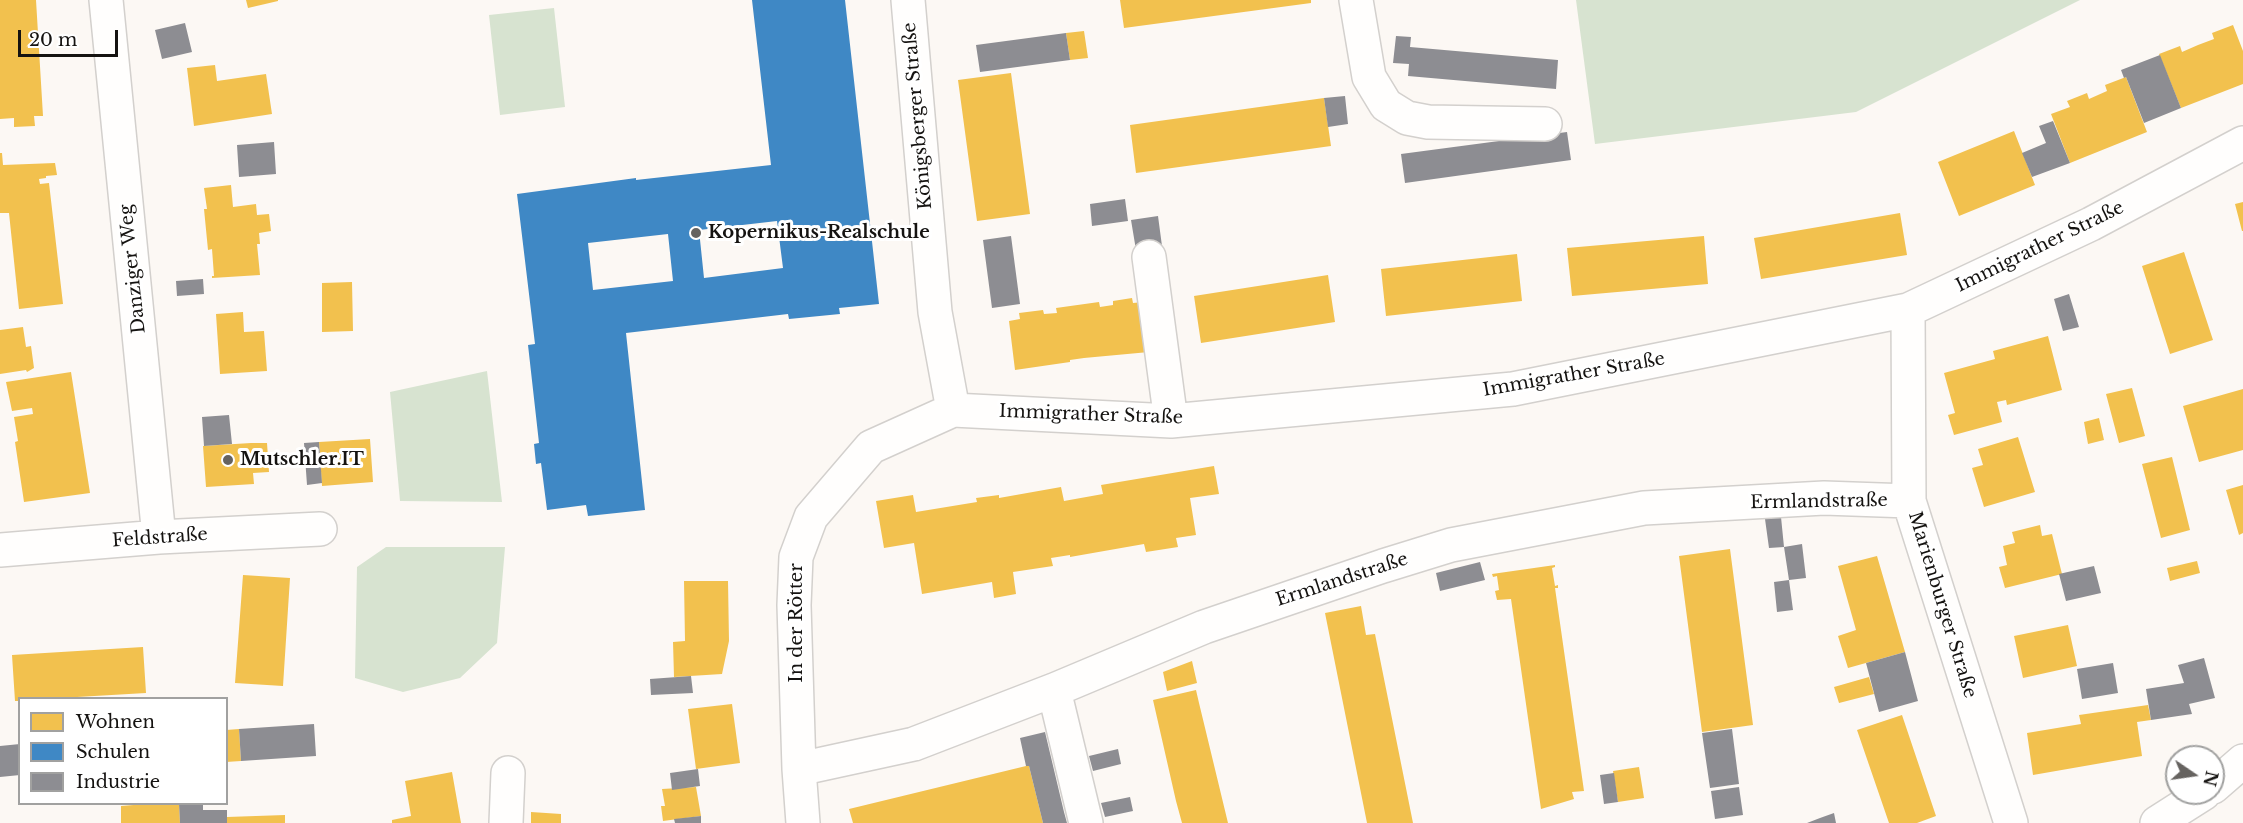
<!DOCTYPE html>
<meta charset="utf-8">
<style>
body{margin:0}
#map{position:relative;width:2243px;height:823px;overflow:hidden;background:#fcf8f4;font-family:"Libre Baskerville",serif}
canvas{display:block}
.legend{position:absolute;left:18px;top:697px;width:210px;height:108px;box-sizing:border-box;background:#fff;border:2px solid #a1a1a0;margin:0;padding:8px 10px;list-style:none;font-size:18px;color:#151311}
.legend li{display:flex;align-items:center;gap:12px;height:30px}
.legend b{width:30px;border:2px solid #a1a1a0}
.north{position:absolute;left:2165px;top:745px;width:60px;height:60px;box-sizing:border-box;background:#fff;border:2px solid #a1a1a0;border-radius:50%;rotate:103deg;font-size:16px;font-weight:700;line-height:24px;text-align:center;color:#151311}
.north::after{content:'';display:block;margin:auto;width:21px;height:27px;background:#666360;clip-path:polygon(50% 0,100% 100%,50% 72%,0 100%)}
.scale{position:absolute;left:18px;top:30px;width:100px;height:27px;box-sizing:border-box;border:3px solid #151311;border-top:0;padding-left:8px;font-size:18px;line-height:21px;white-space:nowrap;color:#151311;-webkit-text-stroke:4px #fff;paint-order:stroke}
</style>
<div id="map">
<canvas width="2243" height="823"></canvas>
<ul class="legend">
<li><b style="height:16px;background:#f2c14e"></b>Wohnen</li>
<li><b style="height:16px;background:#3f88c5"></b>Schulen</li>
<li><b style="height:16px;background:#8d8d92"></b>Industrie</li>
</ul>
<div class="north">N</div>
<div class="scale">20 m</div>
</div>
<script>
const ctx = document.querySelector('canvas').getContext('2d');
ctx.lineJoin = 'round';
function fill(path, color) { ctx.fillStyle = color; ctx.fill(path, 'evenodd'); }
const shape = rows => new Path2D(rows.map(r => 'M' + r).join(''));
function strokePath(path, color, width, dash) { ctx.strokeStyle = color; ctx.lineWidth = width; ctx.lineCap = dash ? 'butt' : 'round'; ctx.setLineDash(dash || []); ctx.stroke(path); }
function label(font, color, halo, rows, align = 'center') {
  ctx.font = font + ' "Libre Baskerville",serif'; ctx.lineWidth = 6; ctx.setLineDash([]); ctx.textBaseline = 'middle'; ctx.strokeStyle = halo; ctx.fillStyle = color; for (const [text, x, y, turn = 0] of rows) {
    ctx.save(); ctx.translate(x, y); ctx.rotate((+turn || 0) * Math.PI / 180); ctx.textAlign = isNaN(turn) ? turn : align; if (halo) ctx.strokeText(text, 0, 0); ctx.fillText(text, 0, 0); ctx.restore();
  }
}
const green = shape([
 [1576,0,2080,0,1856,112,1595,144],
 [554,8,565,107,500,115,489,15],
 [487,371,502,502,400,501,390,392],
 [386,547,505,547,497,643,460,678,403,692,355,678,357,567]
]);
const homes = shape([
 [0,0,36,0,43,116,34,116,35,126,14,127,14,118,0,119],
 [246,0,278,0,278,1,248,8],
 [1120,0,1311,0,1311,3,1124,28],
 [2233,25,2243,51,2243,84,2181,108,2159,54,2180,46,2182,52,2198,45,2214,39,2212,33],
 [1084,31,1088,58,1070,60,1066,33],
 [215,65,217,81,266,74,272,114,194,126,187,68],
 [1011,73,1030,214,977,221,958,80],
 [2126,77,2147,132,2070,163,2051,114,2070,107,2067,101,2087,93,2089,99,2107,91,2105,85],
 [1324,98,1331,146,1136,173,1130,125],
 [2014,131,2035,185,1959,216,1938,162],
 [0,153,2,153,3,165,55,163,57,175,46,176,46,178,39,179,40,184,49,183,63,304,19,309,9,213,0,213],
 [231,185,233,207,256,204,257,215,269,214,271,231,259,233,260,244,257,244,260,275,212,278,212,276,214,276,212,249,208,250,204,209,207,209,204,188],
 [2243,202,2243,231,2242,231,2235,204],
 [1900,213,1907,255,1761,279,1754,238],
 [1704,236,1708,284,1572,296,1567,248],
 [2184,252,2213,340,2170,354,2142,266],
 [1517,254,1522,301,1386,316,1381,269],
 [1328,275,1335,322,1201,343,1194,296],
 [352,282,353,331,322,332,322,283],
 [1132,298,1133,303,1143,302,1149,352,1084,358,1070,360,1070,362,1015,370,1009,321,1020,319,1019,313,1043,310,1044,314,1057,313,1056,308,1099,302,1100,307,1113,305,1113,301],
 [243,312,244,332,264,331,267,371,220,374,216,314],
 [23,327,26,347,31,346,34,368,27,372,26,370,0,374,0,330],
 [2048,336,2062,390,2007,405,2006,400,1997,402,2002,422,1954,435,1948,415,1955,413,1944,373,1995,359,1993,351],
 [71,372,90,493,24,502,15,442,18,441,14,417,33,414,32,408,12,411,6,382],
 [2132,388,2145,436,2119,443,2106,394],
 [2243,389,2243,450,2199,462,2183,406],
 [2099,418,2104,440,2088,444,2084,422],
 [2018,437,2035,492,1984,507,1972,468,1983,465,1978,449],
 [370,439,373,482,322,486,319,442],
 [251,443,267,443,269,472,253,473,254,484,206,487,203,446],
 [2172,457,2190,530,2161,538,2142,464],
 [1214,466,1219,494,1190,498,1196,535,1176,538,1178,547,1146,552,1144,544,1070,557,1070,555,1051,558,1053,566,1013,572,1016,594,994,598,992,582,922,594,914,543,884,548,876,501,913,495,916,512,977,502,976,498,999,495,999,498,1061,487,1064,501,1103,494,1101,485],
 [2243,485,2243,533,2239,535,2226,490],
 [2040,525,2042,536,2052,534,2062,574,2005,588,1999,567,2007,565,2003,546,2015,543,2012,532],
 [1730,549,1753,725,1702,732,1679,556],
 [1877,556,1905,652,1848,668,1838,636,1856,630,1838,566],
 [2197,561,2200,573,2170,581,2167,568],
 [1555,565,1555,567,1552,568,1555,586,1558,585,1558,588,1555,588,1584,791,1572,792,1574,799,1541,809,1511,599,1497,600,1495,591,1499,590,1497,576,1493,577,1492,574],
 [243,575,290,578,283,686,235,683],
 [684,581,728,581,729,641,722,674,674,677,673,642,685,641],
 [1361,606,1366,635,1375,634,1413,823,1367,823,1325,613],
 [2068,625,2077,666,2023,678,2014,636],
 [143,647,146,693,60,698,20,698,20,701,15,701,12,655],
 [1192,661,1197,683,1167,691,1163,672],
 [1869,677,1874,694,1839,703,1834,687],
 [1196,690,1199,703,1228,823,1182,823,1176,801,1153,700],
 [732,704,740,763,696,769,688,709],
 [2148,705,2151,720,2137,722,2142,756,2033,775,2027,733,2081,724,2079,715],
 [1902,715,1936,816,1917,823,1889,823,1857,730],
 [239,729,241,761,226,762,226,730],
 [1026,766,1029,766,1043,823,853,823,849,809],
 [1639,767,1644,798,1618,802,1613,771],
 [452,772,461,823,392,823,392,820,411,816,405,781],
 [696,787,701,816,663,821,661,806,665,806,662,789],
 [146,804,179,804,180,823,121,823,121,806],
 [531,812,561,814,561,823,531,823],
 [285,815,285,823,227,823,227,817]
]);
const schools = shape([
 [752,0,845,0,879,304,839,308,840,314,789,319,788,314,626,333,645,510,588,516,586,505,547,510,541,463,536,464,534,444,539,443,528,345,535,344,517,194,636,178,636,180,771,165],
 [777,221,783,268,704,278,699,230],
 [668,234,673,281,593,290,588,243]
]);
const industry = shape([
 [185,23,192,52,162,59,155,30],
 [1066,33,1070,60,980,72,976,45],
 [1396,36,1411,37,1410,47,1558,60,1556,89,1408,76,1409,64,1393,63],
 [2160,55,2181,108,2144,123,2126,77,2124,78,2121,70],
 [1345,96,1348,124,1328,127,1324,98],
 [2053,121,2070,163,2032,177,2022,153,2046,143,2039,126],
 [1567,132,1571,160,1405,183,1401,154],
 [274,142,276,174,239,177,237,145],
 [1125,199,1128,221,1092,226,1090,204],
 [1158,216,1162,246,1136,250,1131,220],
 [1011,236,1020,304,992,308,983,240],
 [203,279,204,294,177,296,176,281],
 [2069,294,2079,327,2063,331,2054,299],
 [229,415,232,444,204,446,202,417],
 [319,442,322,483,307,485,304,443],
 [1781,517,1784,547,1802,544,1806,578,1789,580,1784,547,1769,548,1765,519],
 [1480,562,1485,580,1440,591,1436,573],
 [2094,566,2101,593,2066,601,2059,574],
 [1789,580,1793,610,1777,612,1774,582],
 [1905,652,1918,701,1879,712,1866,663],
 [2204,658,2215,698,2189,704,2192,714,2151,720,2146,689,2184,683,2178,665],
 [2113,663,2118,693,2082,699,2077,669],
 [691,676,693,693,651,695,650,679],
 [314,724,316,756,241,761,239,729],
 [1732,729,1739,784,1710,788,1702,733],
 [1045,732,1064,812,1067,823,1043,823,1029,766,1026,766,1020,738],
 [20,744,20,775,0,777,0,746],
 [1118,749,1121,764,1093,771,1089,756],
 [698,769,700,786,672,790,670,773],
 [1614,773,1618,802,1604,804,1600,775],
 [1739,787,1743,815,1715,819,1711,791],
 [1130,797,1133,811,1105,817,1101,803],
 [179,804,203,804,203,810,227,810,227,823,180,823],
 [1834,813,1836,823,1807,823,1820,818],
 [701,816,701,823,675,823,674,819]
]);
const minor = shape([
 [106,0,159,537],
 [908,0,935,312,953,410],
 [1356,0,1369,77,1386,105,1407,118,1428,122,1545,124],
 [1149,257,1171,421],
 [1908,310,1909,501,2011,823],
 [0,550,159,537,320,529],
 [1054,690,1086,823],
 [799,769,914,744,1054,690,1204,627,1383,566,1451,545,1644,508,1824,498,1909,501],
 [2213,787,2243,761],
 [506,823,508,773],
 [803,823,799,769,794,605,796,557,811,517,871,447,953,410,1171,421,1513,389,1908,310,2091,224,2243,143],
 [2157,823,2204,793]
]);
const markers = [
 [696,233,6,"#666360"],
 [228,460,6,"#666360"]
];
const streetNames = [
 ["Königsberger Straße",918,116,-95],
 ["Immigrather Straße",2040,247,-26],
 ["Danziger Weg",133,269,-96],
 ["Immigrather Straße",1574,375,-10],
 ["Immigrather Straße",1091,415,2],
 ["Ermlandstraße",1819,502,-1],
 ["Feldstraße",160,538,-4],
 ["Ermlandstraße",1342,580,-18],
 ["Marienburger Straße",1942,605,73],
 ["In der Rötter",797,623,-90]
];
const poiNames = [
 ["Kopernikus-Realschule",708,233],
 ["Mutschler.IT",240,460]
];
fill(green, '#d7e3d0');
fill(homes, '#f2c14e');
fill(schools, '#3f88c5');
fill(industry, '#8d8d92');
strokePath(minor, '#d3d0cd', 36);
strokePath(minor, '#fffefd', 33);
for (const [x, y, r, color] of markers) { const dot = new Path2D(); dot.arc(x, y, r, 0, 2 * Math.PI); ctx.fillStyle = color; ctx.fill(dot); strokePath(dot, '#fff', 2); }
label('18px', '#151311', '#fff', streetNames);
label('bold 18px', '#151311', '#fff', poiNames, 'left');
</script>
